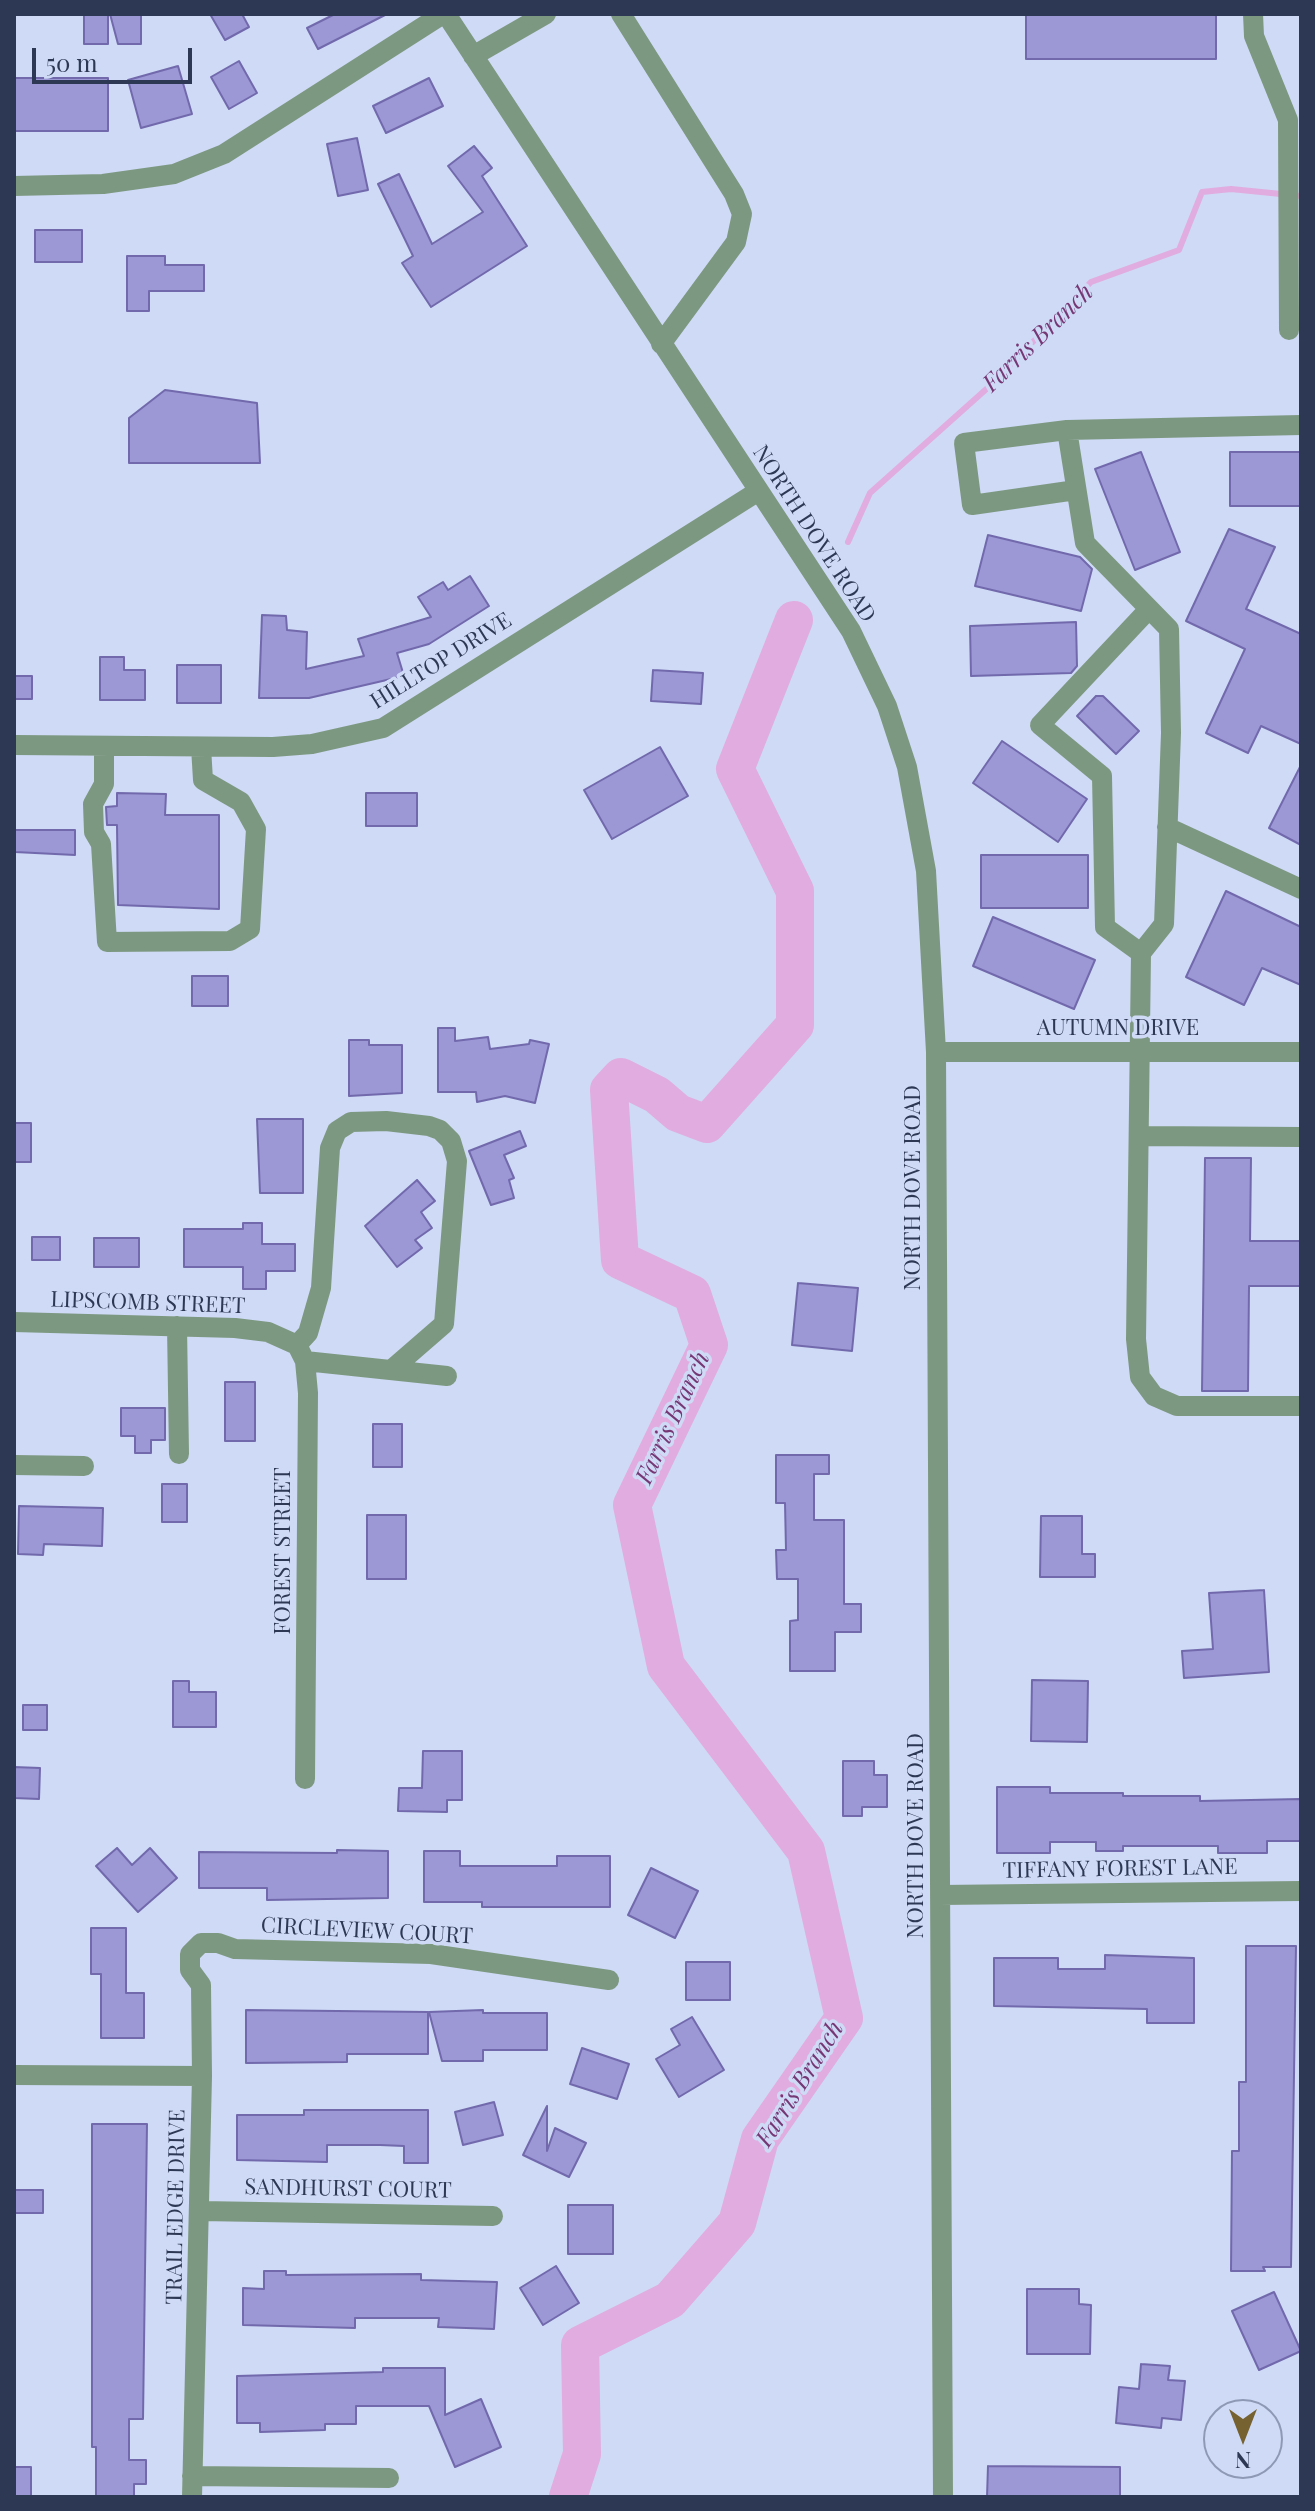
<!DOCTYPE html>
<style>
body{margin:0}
#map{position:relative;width:1315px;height:2511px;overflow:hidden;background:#cedaf6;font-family:"Playfair Display",serif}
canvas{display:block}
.frame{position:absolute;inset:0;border:16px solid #2d3854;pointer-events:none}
.north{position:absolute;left:1203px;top:2399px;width:80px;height:80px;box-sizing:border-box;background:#cedaf6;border:2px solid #8e99b5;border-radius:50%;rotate:180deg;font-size:22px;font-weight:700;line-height:32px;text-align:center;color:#2d3854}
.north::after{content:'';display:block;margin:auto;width:28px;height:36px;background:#766231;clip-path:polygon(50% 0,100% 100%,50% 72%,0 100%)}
.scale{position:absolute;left:32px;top:48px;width:160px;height:36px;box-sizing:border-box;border:4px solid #2d3854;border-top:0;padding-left:10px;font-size:24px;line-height:28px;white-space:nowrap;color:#2d3854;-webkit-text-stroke:6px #cedaf6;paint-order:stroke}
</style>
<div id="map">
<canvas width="1315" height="2511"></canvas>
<div class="frame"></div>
<div class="north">N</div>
<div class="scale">50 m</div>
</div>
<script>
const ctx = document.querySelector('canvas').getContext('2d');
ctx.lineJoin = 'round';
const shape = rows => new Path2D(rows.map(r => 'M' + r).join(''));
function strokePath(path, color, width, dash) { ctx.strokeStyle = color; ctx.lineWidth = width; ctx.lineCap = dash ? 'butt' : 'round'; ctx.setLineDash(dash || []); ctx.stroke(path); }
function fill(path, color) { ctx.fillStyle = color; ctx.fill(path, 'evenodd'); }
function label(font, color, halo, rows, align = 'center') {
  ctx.font = font + ' "Playfair Display",serif'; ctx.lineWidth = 7; ctx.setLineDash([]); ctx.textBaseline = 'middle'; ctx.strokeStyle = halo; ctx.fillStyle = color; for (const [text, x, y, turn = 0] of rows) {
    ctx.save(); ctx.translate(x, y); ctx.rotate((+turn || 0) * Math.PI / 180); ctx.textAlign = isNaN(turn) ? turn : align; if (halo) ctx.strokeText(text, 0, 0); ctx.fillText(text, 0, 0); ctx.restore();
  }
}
const stream = shape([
 [848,542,870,493,992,384,1091,282,1179,250,1202,192,1231,189,1301,196]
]);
const river = shape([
 [568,2497,582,2454,580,2345,670,2300,737,2223,760,2139,844,2018,806,1851,666,1666,632,1505,709,1345,692,1294,620,1260,609,1090,621,1077,657,1095,678,1113,707,1124,795,1025,795,891,735,769,794,620]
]);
const building = shape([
 [84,14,108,14,108,44,84,44,84,14],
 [110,14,141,14,141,44,118,44,110,14],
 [210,14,242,14,249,27,225,40,210,14],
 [335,14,387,14,318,49,307,28,335,14],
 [1026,14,1216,14,1216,59,1026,59,1026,14],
 [239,61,257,93,229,109,211,77,239,61],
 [178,66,192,114,141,128,128,80,178,66],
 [14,78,108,78,108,131,14,131,14,78],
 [429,78,443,106,386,133,373,106,429,78],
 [357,138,368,190,338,196,327,144,357,138],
 [474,146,492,168,482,176,527,246,431,307,402,263,413,256,378,184,399,174,432,244,483,212,448,166,474,146],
 [35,230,82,230,82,262,35,262,35,230],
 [127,256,165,256,165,265,204,265,204,291,149,291,149,311,127,311,127,256],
 [165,390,257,403,260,463,129,463,129,418,165,390],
 [1141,452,1180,552,1135,570,1095,469,1141,452],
 [1230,452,1301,452,1301,506,1230,506,1230,452],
 [1229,529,1275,547,1246,609,1301,634,1301,744,1261,726,1248,753,1206,733,1245,649,1186,621,1229,529],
 [988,535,1080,557,1092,569,1081,611,975,586,988,535],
 [470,576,489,606,429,644,397,653,404,676,309,698,259,698,262,615,286,616,287,630,307,632,306,669,364,656,358,639,431,617,418,597,443,582,448,590,470,576],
 [1076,622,1077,666,1071,673,971,676,970,626,1076,622],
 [100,657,124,657,124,670,145,670,145,700,100,700,100,657],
 [177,665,221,665,221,703,177,703,177,665],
 [653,670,703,673,701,704,651,701,653,670],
 [14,676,32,676,32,699,14,699,14,676],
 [1096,696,1103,696,1139,731,1116,754,1077,716,1096,696],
 [1002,741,1087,799,1058,842,973,783,1002,741],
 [660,747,688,796,612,839,584,790,660,747],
 [1301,765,1301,845,1269,828,1301,765],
 [117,793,166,794,165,815,219,815,219,909,118,905,117,825,107,825,106,807,117,806,117,793],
 [366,793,417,793,417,826,366,826,366,793],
 [15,830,75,830,75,855,15,852,15,830],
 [981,855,1088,855,1088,908,981,908,981,855],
 [1226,891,1301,927,1301,985,1262,968,1244,1005,1186,977,1226,891],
 [993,917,1095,960,1074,1009,973,966,993,917],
 [192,976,228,976,228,1006,192,1006,192,976],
 [438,1028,455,1028,455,1041,488,1037,490,1049,529,1044,530,1040,549,1044,535,1103,505,1096,477,1102,476,1092,438,1092,438,1028],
 [349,1040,369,1040,369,1045,402,1045,402,1093,349,1096,349,1040],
 [257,1119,303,1119,303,1193,260,1193,257,1119],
 [14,1123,31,1123,31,1162,14,1162,14,1123],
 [520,1131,526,1146,504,1155,514,1178,509,1180,514,1198,491,1205,469,1151,520,1131],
 [1205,1158,1251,1158,1250,1241,1301,1241,1301,1286,1249,1286,1248,1391,1202,1391,1205,1158],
 [417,1180,435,1201,421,1212,432,1228,415,1240,422,1248,397,1267,365,1226,417,1180],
 [243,1223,262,1223,262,1244,295,1244,295,1271,266,1271,266,1289,243,1289,243,1267,184,1267,184,1229,243,1229,243,1223],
 [32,1237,60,1237,60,1260,32,1260,32,1237],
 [94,1238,139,1238,139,1267,94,1267,94,1238],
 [798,1283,858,1288,852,1351,792,1345,798,1283],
 [225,1382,255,1382,255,1441,225,1441,225,1382],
 [121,1408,165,1408,165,1440,151,1440,151,1453,135,1453,135,1436,121,1436,121,1408],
 [373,1424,402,1424,402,1467,373,1467,373,1424],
 [776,1455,829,1455,829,1474,814,1474,814,1520,844,1520,844,1604,861,1604,861,1632,835,1632,835,1671,790,1671,790,1621,798,1620,798,1579,777,1579,776,1550,786,1550,785,1503,776,1503,776,1455],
 [162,1484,187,1484,187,1522,162,1522,162,1484],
 [19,1506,103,1508,102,1546,44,1544,43,1555,18,1554,19,1506],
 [367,1515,406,1515,406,1579,367,1579,367,1515],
 [1041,1516,1082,1516,1082,1554,1095,1554,1095,1577,1040,1577,1041,1516],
 [1264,1590,1269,1672,1184,1678,1182,1651,1213,1649,1209,1593,1264,1590],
 [1032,1680,1088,1681,1087,1742,1031,1741,1032,1680],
 [173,1681,189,1681,189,1692,216,1692,216,1727,173,1727,173,1681],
 [23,1705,47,1705,47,1730,23,1730,23,1705],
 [423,1751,462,1751,462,1800,447,1800,447,1812,398,1811,399,1788,422,1788,423,1751],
 [843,1761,874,1761,874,1775,887,1775,887,1807,862,1807,862,1816,843,1816,843,1761],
 [14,1767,40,1768,39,1799,14,1798,14,1767],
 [997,1787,1050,1787,1050,1793,1123,1793,1123,1796,1200,1796,1200,1801,1301,1799,1301,1841,1267,1841,1267,1853,1218,1853,1218,1846,1123,1846,1123,1851,1096,1851,1096,1842,1050,1842,1050,1853,997,1853,997,1787],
 [117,1848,132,1865,150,1848,177,1878,138,1912,96,1866,117,1848],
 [337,1850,388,1851,388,1898,267,1900,267,1888,199,1888,199,1852,337,1853,337,1850],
 [424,1851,460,1851,460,1866,557,1866,557,1856,610,1856,610,1907,482,1907,482,1902,424,1902,424,1851],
 [651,1868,698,1891,675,1938,628,1915,651,1868],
 [91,1928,126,1928,126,1993,144,1993,144,2038,101,2038,101,1974,91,1974,91,1928],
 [1246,1946,1296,1946,1291,2267,1263,2267,1265,2271,1231,2271,1232,2151,1239,2151,1239,2082,1246,2082,1246,1946],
 [1105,1955,1194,1958,1194,2023,1147,2023,1147,2009,994,2006,994,1958,1058,1958,1058,1969,1105,1969,1105,1955],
 [686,1962,730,1962,730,2000,686,2000,686,1962],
 [246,2010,428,2012,428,2054,347,2054,347,2062,246,2063,246,2010],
 [483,2010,483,2013,547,2013,547,2050,483,2050,483,2061,442,2061,429,2012,483,2010],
 [692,2017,724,2070,679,2097,656,2059,680,2045,671,2029,692,2017],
 [582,2048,629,2064,617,2099,570,2084,582,2048],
 [494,2102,503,2135,463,2145,455,2112,494,2102],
 [547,2106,547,2151,555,2128,586,2143,569,2177,523,2155,547,2106],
 [304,2110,428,2110,428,2163,404,2163,404,2146,380,2145,327,2145,327,2162,237,2160,237,2115,304,2115,304,2110],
 [92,2124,147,2124,143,2419,129,2419,129,2460,146,2460,146,2484,134,2484,134,2497,96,2497,96,2447,92,2447,92,2124],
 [14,2190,43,2190,43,2213,14,2213,14,2190],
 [568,2205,613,2205,613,2254,568,2254,568,2205],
 [556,2266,579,2303,543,2325,520,2288,556,2266],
 [264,2271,286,2271,286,2275,421,2274,421,2280,497,2282,494,2329,438,2327,439,2318,355,2318,355,2328,243,2325,243,2288,264,2289,264,2271],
 [1027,2289,1079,2289,1079,2304,1091,2305,1090,2354,1027,2354,1027,2289],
 [1274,2292,1301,2351,1259,2370,1232,2311,1274,2292],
 [1141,2364,1170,2366,1168,2380,1185,2381,1181,2420,1162,2418,1161,2428,1116,2423,1119,2387,1139,2389,1141,2364],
 [383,2368,445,2368,445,2415,481,2399,501,2447,455,2467,429,2406,356,2406,356,2424,325,2424,325,2430,260,2432,260,2423,237,2423,237,2376,383,2372,383,2368],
 [988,2466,1120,2467,1120,2497,987,2497,988,2466],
 [14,2467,31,2467,31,2497,14,2497,14,2467]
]);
const minor = shape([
 [446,14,851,631,887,706,907,767,926,871,936,1052,943,2497],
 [621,14,734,194,742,214,736,242,661,344],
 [1253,14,1254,36,1288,120,1289,330],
 [473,56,546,14],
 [14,186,103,184,174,174,224,154,443,14],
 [1301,425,1067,430,1085,543,1169,629,1171,733,1164,924,1141,953,1136,1339,1140,1377,1154,1396,1177,1406,1301,1406],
 [1067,430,964,443,972,505,1076,490],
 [14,745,273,747,312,744,383,728,757,492],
 [104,746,104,784,93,804,94,832,101,844,107,942,230,941,250,929,256,829,241,802,203,780,201,747],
 [1167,827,1301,889],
 [1141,953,1105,927,1102,776,1040,725,1149,609],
 [936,1052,1301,1052],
 [1141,1136,1301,1137],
 [14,1322,235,1328,268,1332,297,1345,305,1361,308,1393,305,1779],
 [177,1326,179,1454],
 [297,1345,308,1333,321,1288,330,1148,337,1131,351,1122,386,1121,429,1126,440,1130,451,1141,457,1161,444,1324,391,1370],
 [305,1361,447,1376],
 [14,1465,84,1466],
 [940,1895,1301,1891],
 [14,2075,202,2076],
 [201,2211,493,2216],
 [192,2476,389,2478],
 [192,2497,202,2076,201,1985,190,1970,190,1954,201,1943,218,1943,235,1949,431,1954,609,1980]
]);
const streetNames = [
 ["NORTH DOVE ROAD",814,534,57],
 ["HILLTOP DRIVE",441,661,-32],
 ["AUTUMN DRIVE",1118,1028],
 ["NORTH DOVE ROAD",913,1188,-90],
 ["LIPSCOMB STREET",148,1303,2],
 ["FOREST STREET",283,1551,-90],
 ["NORTH DOVE ROAD",916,1836,-90],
 ["TIFFANY FOREST LANE",1120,1869,-1],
 ["CIRCLEVIEW COURT",367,1931,3],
 ["SANDHURST COURT",348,2189,1],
 ["TRAIL EDGE DRIVE",176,2207,-89]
];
const waterNames = [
 ["Farris Branch",1038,338,-44],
 ["Farris Branch",673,1418,-65],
 ["Farris Branch",800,2084,-58]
];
strokePath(stream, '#e1acdf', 6);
strokePath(river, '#e1acdf', 38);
fill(building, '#9c97d5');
strokePath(building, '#7169ac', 2);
strokePath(minor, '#7d9880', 20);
label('22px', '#2d3854', '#cedaf6', streetNames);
label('italic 24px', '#763775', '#cedaf6', waterNames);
</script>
